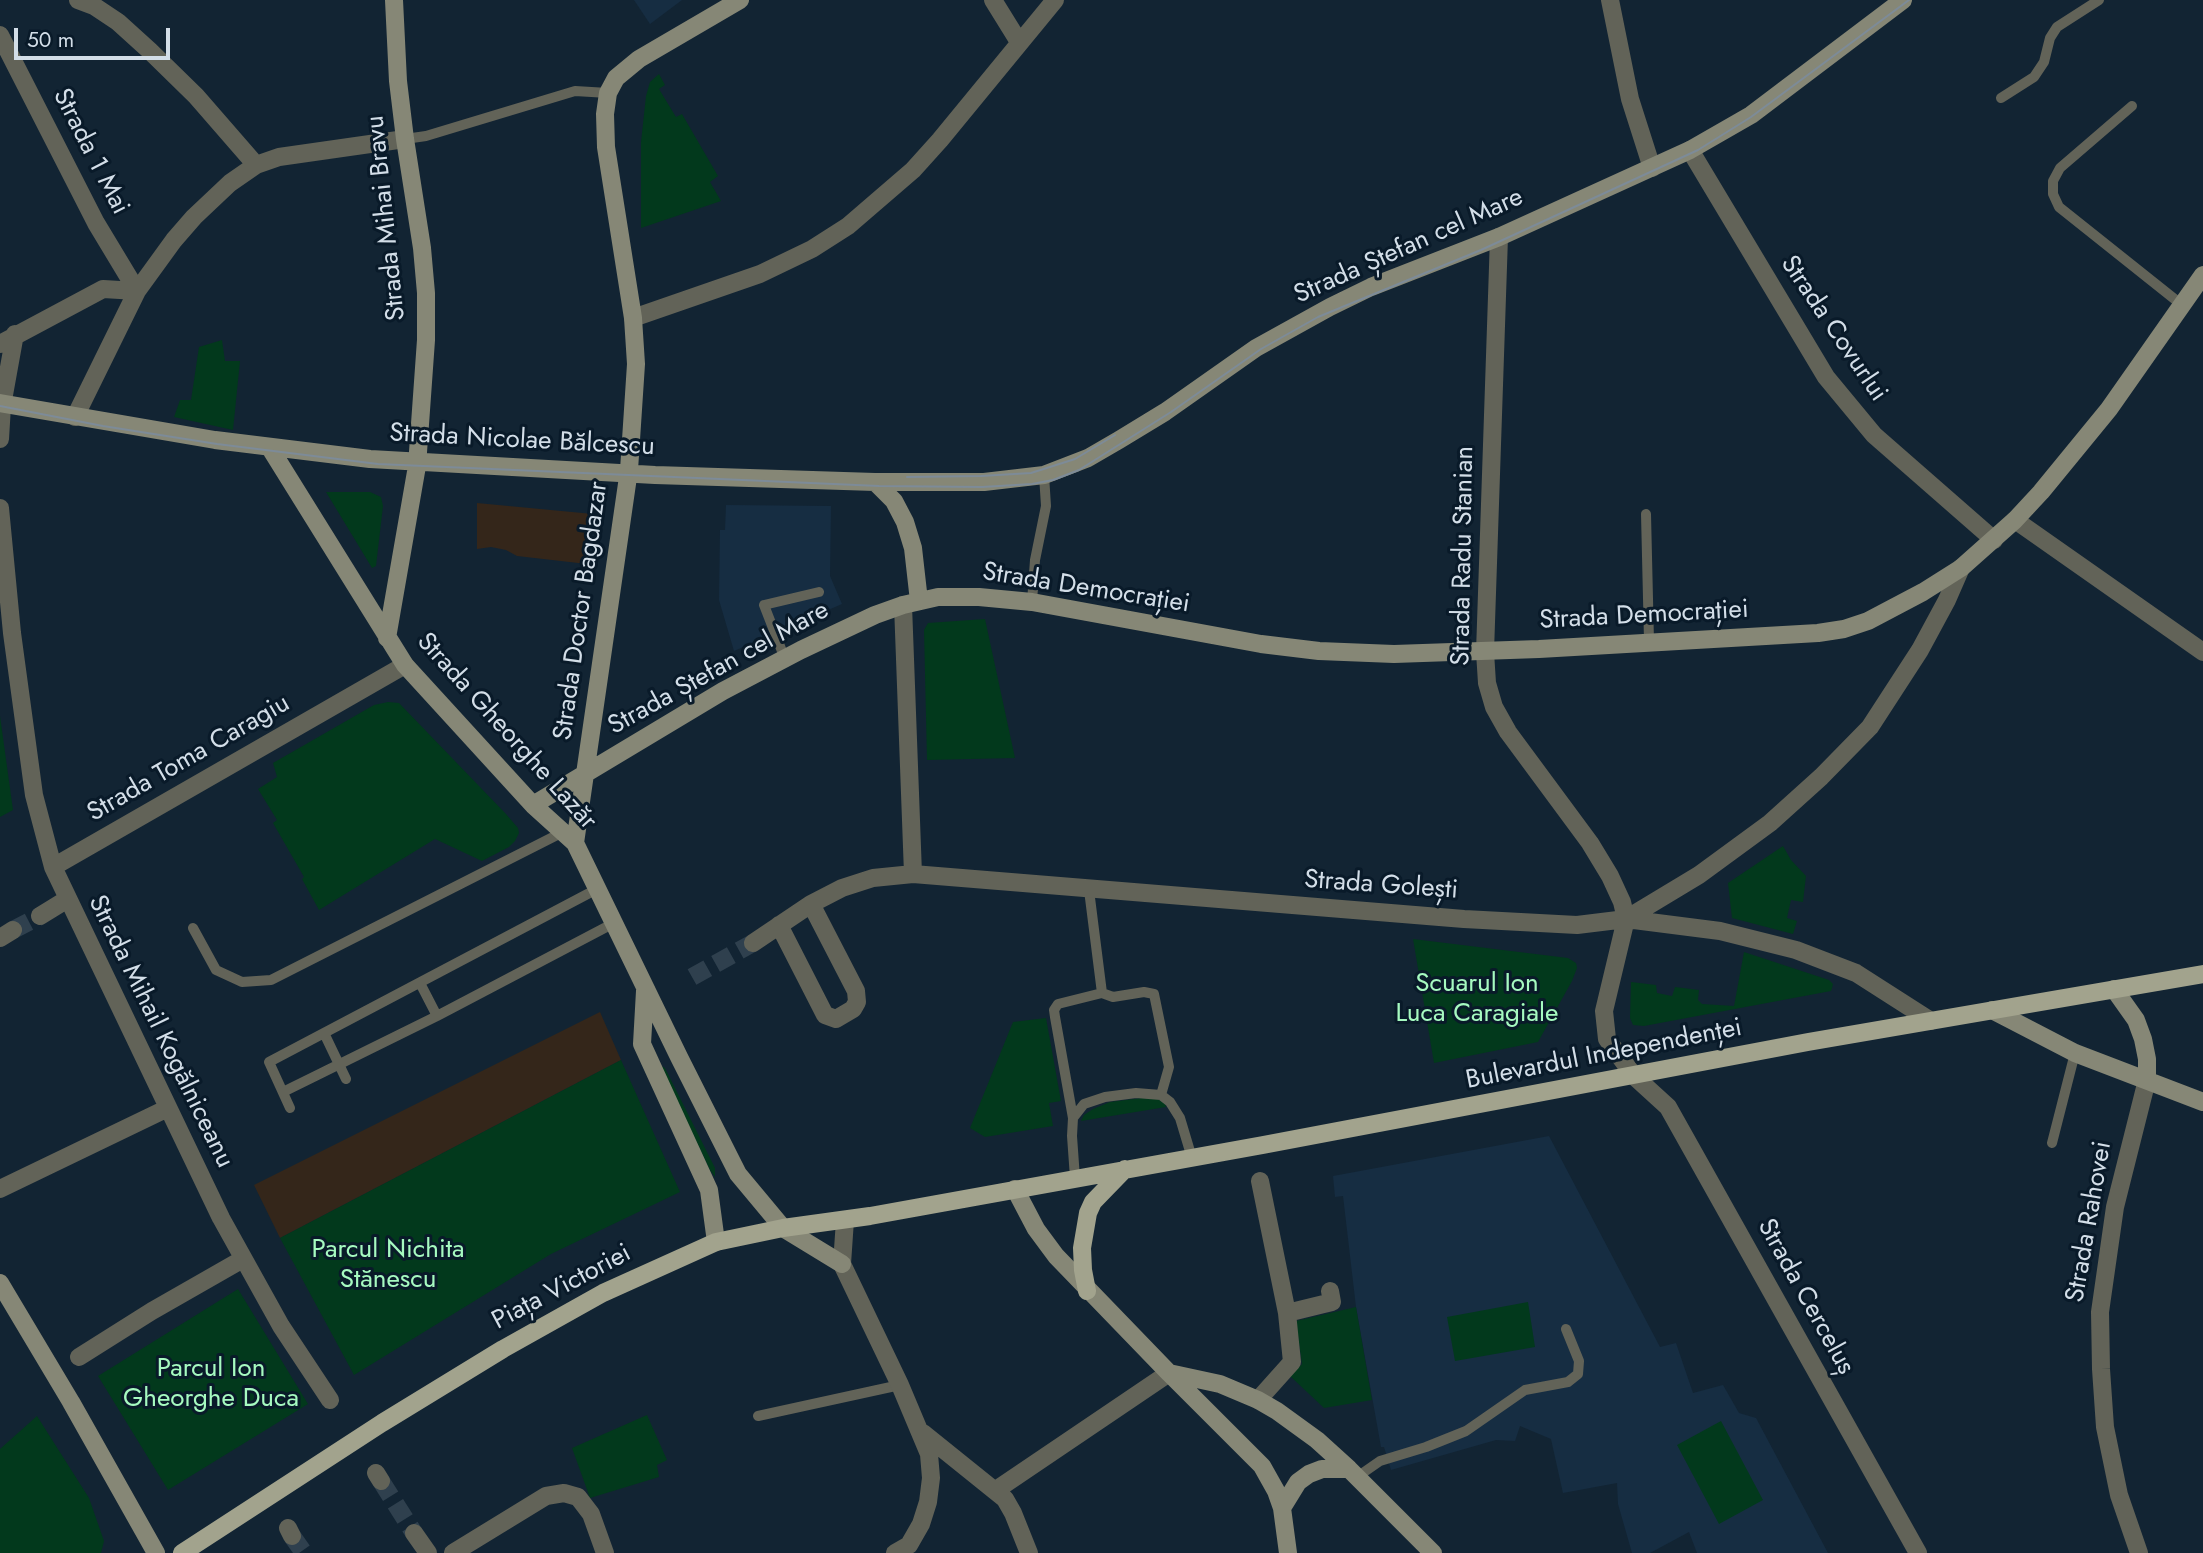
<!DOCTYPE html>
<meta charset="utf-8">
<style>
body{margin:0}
#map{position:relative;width:2203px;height:1553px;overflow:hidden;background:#122433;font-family:Jost,sans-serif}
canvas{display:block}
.scale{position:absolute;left:14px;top:28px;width:156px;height:32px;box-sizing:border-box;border:4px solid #d3dee8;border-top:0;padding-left:9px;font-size:21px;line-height:24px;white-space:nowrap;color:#d3dee8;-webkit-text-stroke:5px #091a29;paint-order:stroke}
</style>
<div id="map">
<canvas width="2203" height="1553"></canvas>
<div class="scale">50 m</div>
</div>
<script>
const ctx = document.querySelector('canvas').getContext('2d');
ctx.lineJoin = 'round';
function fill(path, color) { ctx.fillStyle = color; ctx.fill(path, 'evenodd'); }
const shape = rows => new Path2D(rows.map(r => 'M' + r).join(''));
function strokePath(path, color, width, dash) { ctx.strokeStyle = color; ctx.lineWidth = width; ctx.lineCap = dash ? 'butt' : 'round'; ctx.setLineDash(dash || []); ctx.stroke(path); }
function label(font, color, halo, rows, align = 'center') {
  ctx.font = font + ' Jost,sans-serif'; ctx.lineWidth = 6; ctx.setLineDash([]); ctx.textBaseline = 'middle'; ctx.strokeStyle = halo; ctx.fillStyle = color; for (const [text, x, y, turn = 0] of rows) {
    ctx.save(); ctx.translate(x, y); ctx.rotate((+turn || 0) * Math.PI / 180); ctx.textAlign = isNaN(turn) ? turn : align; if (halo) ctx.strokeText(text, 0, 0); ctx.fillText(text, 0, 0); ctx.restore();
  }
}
const commercial = shape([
 [477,503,593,514,587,564,517,556,506,550,491,547,477,549],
 [600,1012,621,1060,280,1238,254,1185]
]);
const built = shape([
 [634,0,682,0,650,24],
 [726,505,831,506,830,576,842,604,734,651,719,600,720,530,725,530],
 [1549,1136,1660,1347,1676,1343,1693,1393,1723,1385,1739,1413,1756,1418,1828,1553,1697,1553,1689,1532,1650,1553,1632,1553,1618,1504,1617,1483,1563,1493,1551,1439,1520,1426,1515,1441,1496,1440,1391,1470,1384,1447,1381,1447,1356,1307,1343,1196,1335,1197,1333,1176]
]);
const green = shape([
 [659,74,665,85,659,89,676,117,682,114,718,176,710,182,721,201,641,228,641,142,646,96,650,82],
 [222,340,225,361,240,361,233,430,174,417,180,400,191,400,199,347],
 [326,492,370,492,381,497,383,506,376,566,372,568],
 [985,619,1015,758,927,760,924,630,928,623],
 [388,702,399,703,506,814,518,828,519,833,515,841,509,847,482,861,435,839,319,910,302,879,304,877,273,823,277,820,258,789,277,777,273,763,374,705],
 [0,716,13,810,0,817],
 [1783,846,1791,860,1806,876,1803,902,1791,900,1787,918,1797,921,1793,934,1732,918,1728,883],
 [1413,939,1568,958,1576,963,1577,968,1572,981,1538,1042,1434,1063],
 [1744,952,1829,980,1833,984,1832,988,1831,991,1644,1026,1633,1025,1630,1018,1631,982,1656,985,1657,993,1672,996,1675,987,1699,990,1698,1000,1702,1004,1734,1006],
 [1046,1018,1061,1101,1049,1103,1053,1126,985,1137,970,1128,1013,1022],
 [621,1060,680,1192,551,1254,354,1375,280,1238],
 [660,1065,665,1068,715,1168,715,1177,710,1170],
 [1142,1098,1158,1099,1165,1104,1166,1107,1081,1121,1084,1115,1093,1109,1110,1102],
 [238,1289,308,1404,168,1490,98,1376],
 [1528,1302,1535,1347,1455,1361,1447,1317],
 [1356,1307,1372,1400,1324,1408,1290,1376,1302,1364,1296,1321],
 [647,1415,667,1460,657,1465,659,1477,590,1498,572,1448],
 [37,1416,89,1498,104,1541,101,1553,0,1553,0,1449],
 [1721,1421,1763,1500,1719,1524,1677,1445]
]);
const streetTunnel = shape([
 [13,930,40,916],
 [692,977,753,943],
 [381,1481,414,1533],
 [292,1536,304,1553]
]);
const lane = shape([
 [2001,98,2034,77,2044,62,2050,38,2057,27,2099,0],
 [2132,106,2060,168,2053,181,2053,194,2059,207,2182,305],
 [405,139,426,136,575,91,608,93],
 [1646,514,1649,641],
 [1032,602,1035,560,1046,506,1044,475],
 [785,659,764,605,819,592],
 [1089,890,1102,993],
 [193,928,216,970,242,982,271,980,563,832],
 [420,983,437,1016],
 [324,1033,346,1079],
 [283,1092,437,1016,614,923],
 [290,1108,269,1062,597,889],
 [1073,1118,1084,1104,1105,1097,1136,1093,1161,1095,1170,1102,1180,1118,1192,1158],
 [2052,1143,2075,1053],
 [1075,1178,1072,1136,1073,1118,1055,1017,1054,1010,1058,1004,1102,993,1113,997,1144,992,1154,994,1169,1067,1161,1095],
 [758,1416,900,1385],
 [1357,1477,1380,1461,1426,1447,1466,1431,1525,1390,1568,1382,1578,1374,1579,1361,1566,1329]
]);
const street = shape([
 [78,0,94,6,118,22,150,51,196,96,256,165],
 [993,0,1019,42],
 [1610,0,1630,99,1652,168],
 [0,35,96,223,137,291],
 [1690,150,1826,377,1874,435,1994,540],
 [1499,237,1485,652,1487,683,1494,707,1508,732,1590,843,1610,876,1622,902,1626,919,1604,1011,1607,1039,1634,1076,1668,1107,1918,1553],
 [633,318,760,274,812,249,848,226,913,170,940,140,1055,0],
 [0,344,103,289,137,291],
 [75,417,137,291,174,240,194,217,230,183,256,165,279,157,405,139],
 [0,439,2,406,15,334],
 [0,508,12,633,34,795,53,867,405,665],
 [2015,520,2203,652],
 [903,605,913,874],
 [53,867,221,1218,281,1326,330,1400],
 [40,916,66,900],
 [1626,919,1699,875,1770,823,1821,777,1870,727,1920,650,1947,600,1961,568],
 [779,925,825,1015,836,1019,853,1009,857,1002,856,991,811,904],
 [0,938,13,930],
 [753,943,811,904,842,888,873,878,913,874,1464,919,1577,925,1626,919,1720,931,1796,950,1856,973,1931,1021],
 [0,1189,168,1108],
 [845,1220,842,1264,900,1385,929,1454,931,1478,928,1502,921,1524,909,1545,895,1553],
 [1287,1313,1332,1302,1330,1291],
 [79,1357,152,1311,243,1259],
 [1258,1400,1292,1362,1287,1313,1260,1181],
 [923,1433,1005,1499,1013,1513,1029,1553],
 [376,1473,381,1481],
 [996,1490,1169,1373],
 [288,1528,292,1536],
 [414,1533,428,1553],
 [453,1553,546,1496,564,1493,578,1497,591,1514,605,1553],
 [2139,1553,2119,1495,2105,1427,2101,1369,2100,1312,2115,1207,2147,1080]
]);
const secondary = shape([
 [0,403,215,440,370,459,655,475,875,482,984,482,1044,475,1088,458,1119,440,1165,412,1256,348,1330,307,1371,287,1499,237,1690,150,1751,115,1903,0],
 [270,448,405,665,533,805,575,843,679,1057,738,1174,783,1228,842,1264],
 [875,482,894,501,905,522,913,548,919,601],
 [387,638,417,466,426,340,426,293,422,248,405,139,398,81,394,0],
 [533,805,723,691,801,650,875,615,903,605,938,597,979,597,1032,602,1261,644,1319,651,1394,654,1539,649,1818,633,1844,629,1868,621,1923,592,1961,568,2015,520,2041,492,2109,409,2203,275],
 [575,843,629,470,636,364,633,318,606,147,605,114,608,93,616,78,639,59,740,0],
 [2114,989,2136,1020,2143,1039,2147,1059,2147,1080],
 [645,991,642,1044,709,1190,716,1242],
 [1992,1010,2075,1053,2203,1102],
 [1015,1189,1036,1229,1056,1256,1169,1373,1220,1384,1258,1400,1277,1411,1317,1440,1349,1469,1433,1553],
 [0,1283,71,1402,156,1553],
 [1169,1373,1262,1466,1276,1491,1282,1508,1288,1553],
 [1282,1508,1298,1482,1309,1474,1322,1469,1349,1469]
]);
const primary = shape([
 [1087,1291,1083,1270,1082,1248,1088,1213,1093,1202,1125,1169],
 [182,1553,382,1423,503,1349,603,1293,716,1242,783,1228,870,1216,1263,1145,1808,1042,2203,974]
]);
const tram = shape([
 [0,406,103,426,217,444,378,464,879,486,982,487,1032,484,1053,480,1079,470,1171,412,1261,349,1318,317,1481,250,1698,150,1751,117,1909,0],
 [907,477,981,476,1031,473,1075,459,1115,435]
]);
const streetNames = [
 ["Strada 1 Mai",90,152,63],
 ["Strada Mihai Bravu",387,218,-96],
 ["Strada Ștefan cel Mare",1409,247,-24],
 ["Strada Covurlui",1833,329,56],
 ["Strada Nicolae Bălcescu",522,441,3],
 ["Strada Radu Stanian",1464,556,-89],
 ["Strada Democrației",1086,589,9],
 ["Strada Doctor Bagdazar",582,611,-82],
 ["Strada Democrației",1644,616,-3],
 ["Strada Ștefan cel Mare",719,669,-29],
 ["Strada Gheorghe Lazăr",506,732,48],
 ["Strada Toma Caragiu",189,759,-30],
 ["Strada Golești",1381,886,4],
 ["Strada Mihail Kogălniceanu",160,1032,64],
 ["Bulevardul Independenței",1604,1055,-11],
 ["Strada Rahovei",2090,1222,-80],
 ["Piața Victoriei",562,1288,-28],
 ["Strada Cerceluș",1805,1297,61]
];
const parkNames = [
 ["Scuarul Ion",1477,985],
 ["Luca Caragiale",1477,1015],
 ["Parcul Nichita",388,1251],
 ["Stănescu",388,1281],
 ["Parcul Ion",211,1370],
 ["Gheorghe Duca",211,1400]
];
fill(commercial, '#34261a');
fill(built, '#162d42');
fill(green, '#02391c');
strokePath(streetTunnel, '#2f404e', 18, [18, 9]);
strokePath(lane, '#626358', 10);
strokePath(street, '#626358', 18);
strokePath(secondary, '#868776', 18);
strokePath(primary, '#a2a38d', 18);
strokePath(tram, '#7d8b98', 2);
label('26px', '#d3dee8', '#091a29', streetNames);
label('26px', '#a6fac0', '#091a29', parkNames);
</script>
